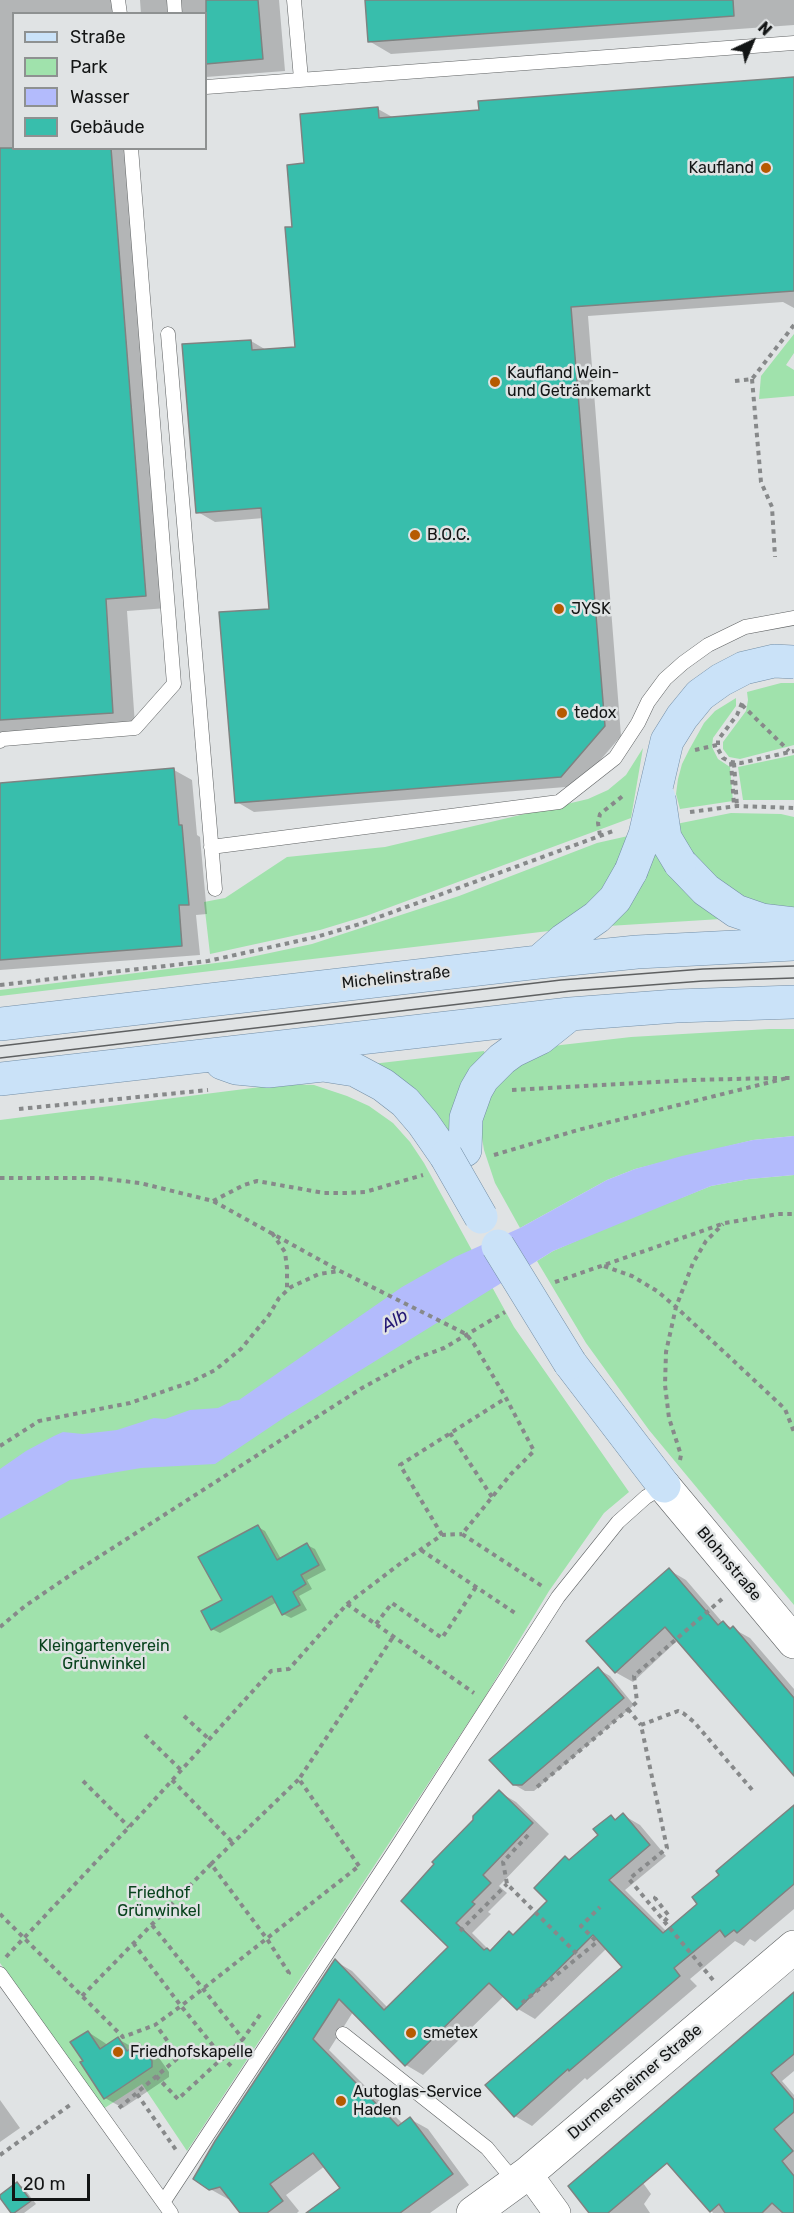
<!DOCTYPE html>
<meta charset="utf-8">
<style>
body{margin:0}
#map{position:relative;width:794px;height:2213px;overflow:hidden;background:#e0e3e4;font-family:Rubik,sans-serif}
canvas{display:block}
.legend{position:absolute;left:12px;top:12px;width:195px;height:138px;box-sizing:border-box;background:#e0e3e4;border:2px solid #8e9191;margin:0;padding:8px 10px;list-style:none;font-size:18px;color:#131515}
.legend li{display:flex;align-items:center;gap:12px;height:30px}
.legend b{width:30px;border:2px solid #8e9191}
.north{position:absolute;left:722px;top:12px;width:60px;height:60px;-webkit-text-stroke:4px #e0e3e4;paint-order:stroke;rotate:44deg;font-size:16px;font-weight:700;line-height:24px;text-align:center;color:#131515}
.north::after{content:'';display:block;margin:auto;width:21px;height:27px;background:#131515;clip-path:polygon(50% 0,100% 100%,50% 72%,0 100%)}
.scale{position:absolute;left:12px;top:2174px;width:78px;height:27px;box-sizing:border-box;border:3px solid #131515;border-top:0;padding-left:8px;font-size:18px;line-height:21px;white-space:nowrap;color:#131515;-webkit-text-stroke:4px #e0e3e4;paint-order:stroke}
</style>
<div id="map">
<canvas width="794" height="2213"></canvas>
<ul class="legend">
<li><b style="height:8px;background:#cae2f8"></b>Straße</li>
<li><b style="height:16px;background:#a0e2ac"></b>Park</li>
<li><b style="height:16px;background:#b3bbfc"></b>Wasser</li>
<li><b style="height:16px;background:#38beac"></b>Gebäude</li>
</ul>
<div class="north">N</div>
<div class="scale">20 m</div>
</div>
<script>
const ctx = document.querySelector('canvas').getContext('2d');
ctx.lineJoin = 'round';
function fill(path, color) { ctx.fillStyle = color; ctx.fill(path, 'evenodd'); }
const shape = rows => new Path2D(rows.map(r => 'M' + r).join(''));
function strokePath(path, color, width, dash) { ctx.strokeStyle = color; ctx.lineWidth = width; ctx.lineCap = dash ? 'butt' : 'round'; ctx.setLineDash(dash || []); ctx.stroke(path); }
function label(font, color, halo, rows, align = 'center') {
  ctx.font = font + ' Rubik,sans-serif'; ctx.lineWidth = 5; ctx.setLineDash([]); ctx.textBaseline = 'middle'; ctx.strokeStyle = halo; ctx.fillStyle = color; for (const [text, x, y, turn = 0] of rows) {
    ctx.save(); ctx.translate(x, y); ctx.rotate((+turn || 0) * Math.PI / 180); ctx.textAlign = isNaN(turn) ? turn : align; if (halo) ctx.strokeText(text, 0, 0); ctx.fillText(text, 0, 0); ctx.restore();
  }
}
const green = shape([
 [794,334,794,353,786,365,794,370,794,396,759,399,761,376],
 [781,683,794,683,794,745,740,759,729,757,723,749,723,742,746,711,748,700,747,692],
 [736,698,736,706,713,738,712,747,718,759,730,767,733,801,680,809,676,794,678,779,682,764,689,750,704,723,715,711],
 [643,748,631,818,366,916,320,930,210,954,204,902,225,898,287,857,385,847,588,799,608,790,626,775],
 [794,755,794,800,743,800,738,767],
 [731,813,781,814,794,817,794,913,754,907,700,868,676,824],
 [628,836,614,880,561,927,549,931,0,996,0,990,232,961,312,944,459,896,597,843],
 [653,840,721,919,608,926],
 [769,1029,794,1029,794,1136,753,1140,635,1169,607,1180,520,1228,495,1183,484,1150,480,1126,493,1084,545,1048,561,1045,631,1037],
 [484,1051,485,1054,450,1134,372,1064],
 [284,1084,314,1085,347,1096,369,1106,393,1123,410,1142,424,1163,514,1327,629,1492,604,1513,549,1591,483,1700,187,2151,142,2084,103,2109,0,1963,0,1120],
 [794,1175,794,1605,649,1430,586,1343,537,1261,553,1251,615,1224,711,1186,749,1179]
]);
const water = shape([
 [794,1136,794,1175,749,1179,711,1186,553,1251,285,1417,215,1464,141,1468,70,1480,0,1519,0,1469,26,1451,54,1436,63,1432,83,1434,117,1430,154,1418,165,1419,190,1410,218,1408,232,1401,239,1400,402,1287,455,1257,520,1228,607,1180,635,1169,682,1156,753,1140]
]);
const shadow = shape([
 [0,0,120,0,121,14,14,14,14,148,132,148,167,608,127,611,135,725,0,735],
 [140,0,279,0,285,71,206,77,206,14,141,14],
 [367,0,794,0,794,25,391,54,369,41],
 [794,79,794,308,783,302,588,316,621,736,578,786,254,812,237,802,270,611,264,518,215,522,198,512,251,341,268,351,297,349,294,228,306,165,378,109,394,118],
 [174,770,192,780,197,835,200,837,207,914,196,915,200,955,0,970,0,823],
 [258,1527,265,1531,281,1559,307,1545,315,1549,326,1570,307,1580,312,1589,299,1596,307,1610,291,1618,283,1614,277,1602,220,1633,212,1629],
 [669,1570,686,1580,723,1623,750,1638,794,1689,794,1775,678,1640,633,1682,615,1672],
 [598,1669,610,1676,634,1705,534,1791,525,1791,513,1784],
 [499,1792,516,1802,549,1834,499,1886,507,1893,488,1912,491,1914,472,1933,491,1952,510,1933,514,1935,549,1901,565,1858,570,1861,600,1835,611,1817,617,1820,623,1815,640,1825,666,1856,625,1890,667,1932,699,1904,721,1875,794,1807,794,1909,755,1942,750,1939,744,1946,735,1941,690,1979,697,1986,587,2080,585,2078,532,2126,515,2116,624,1967,607,1948,535,2019,518,2009,504,1996,423,2075,406,2065,353,2012,329,2050,403,2124,410,2119,428,2129,469,2185,430,2213,308,2213,343,2189,325,2166,286,2195,299,2211,297,2213,242,2213,231,2198,228,2199,210,2189,335,1961,352,1971,388,2008,450,1947,475,1821],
 [794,1993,794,2071,782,2081,794,2095,794,2213,713,2213,640,2127],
 [88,2032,105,2043,108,2046,118,2039,134,2048,139,2045,157,2055,169,2072,169,2077,123,2108,105,2098,85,2061],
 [0,2100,20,2128,0,2142],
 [625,2158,651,2194,644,2204,650,2213,590,2213],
 [17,2184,23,2187,36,2204,24,2213,13,2213]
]);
const building = shape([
 [206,0,258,0,263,59,206,64,206,0],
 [365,0,733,0,734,16,368,42,365,0],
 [794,77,794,291,571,307,605,726,561,777,235,803,219,612,269,609,261,508,196,513,182,344,251,340,252,350,295,347,285,227,292,227,287,165,304,163,300,114,378,107,379,118,479,110,478,101,794,77],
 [0,148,111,148,146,596,106,599,113,713,0,720,0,148],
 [174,768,179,825,182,825,189,905,179,905,182,946,0,960,0,783,174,768],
 [258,1525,277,1560,307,1543,319,1565,301,1575,306,1584,293,1592,300,1605,282,1615,272,1596,211,1630,201,1611,222,1600,198,1557,258,1525],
 [669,1568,718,1625,723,1621,730,1629,733,1626,794,1698,794,1776,665,1627,615,1673,586,1641,669,1568],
 [598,1667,624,1698,522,1785,513,1785,489,1760,598,1667],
 [499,1790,533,1823,483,1875,491,1883,472,1902,475,1904,456,1923,484,1950,487,1948,490,1951,509,1931,513,1935,547,1901,534,1888,565,1856,569,1860,598,1835,593,1829,611,1815,615,1820,623,1813,650,1845,609,1880,663,1933,697,1904,692,1897,719,1875,716,1871,794,1805,794,1884,737,1933,734,1930,725,1937,720,1930,674,1968,680,1976,569,2071,568,2069,514,2117,485,2085,622,1967,593,1935,517,2010,489,1983,405,2066,339,1999,313,2039,398,2126,410,2117,453,2174,400,2213,306,2213,340,2188,313,2153,270,2184,283,2201,267,2213,240,2213,220,2187,209,2190,193,2179,215,2141,335,1959,384,2010,448,1947,401,1901,434,1864,432,1862,473,1820,473,1816,499,1790],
 [794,1992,794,2054,771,2073,794,2100,794,2112,774,2129,793,2151,782,2161,794,2176,794,2213,783,2213,772,2203,762,2213,725,2213,719,2204,710,2212,667,2163,608,2213,589,2213,568,2186,794,1992],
 [88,2031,100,2049,118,2037,127,2051,139,2043,152,2061,152,2067,104,2099,80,2062,83,2061,70,2042,88,2031],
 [17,2182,31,2201,14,2213,11,2213,0,2198,0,2195,17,2182]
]);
const path = shape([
 [752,379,761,482,772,507,775,557],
 [735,381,752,379,794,325],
 [742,703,737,715,718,740,718,749,723,758,731,762,741,763,794,751],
 [742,705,789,751],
 [695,750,717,745],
 [731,762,734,806],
 [734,763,737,806],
 [690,812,737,806,794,808],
 [600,835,598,823,600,814,624,795],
 [0,985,208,961,316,937,360,924,616,830],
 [785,1078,794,1078],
 [512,1090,691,1080,777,1078],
 [19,1109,208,1090],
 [494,1155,578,1130,787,1078],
 [0,1178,97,1178,140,1183,213,1201,340,1271,466,1334,474,1344,506,1398,534,1451,511,1474,462,1534,542,1586],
 [213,1201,244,1185,257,1181,324,1193,347,1193,365,1192,423,1175],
 [272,1233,285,1252,287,1268,287,1291],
 [604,1266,632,1276,657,1291,676,1307,785,1409,794,1432],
 [555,1282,725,1223,778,1214,794,1214],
 [450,1433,492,1497],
 [0,1446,39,1421,130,1403,191,1382,215,1370,241,1349,269,1315,279,1298,291,1287,319,1274,339,1271],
 [680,1460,681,1455,669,1418,665,1385,666,1352,676,1307,693,1263,706,1241,723,1224],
 [442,1535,400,1465,506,1398],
 [421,1550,515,1613],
 [347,1604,474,1693],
 [376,1624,392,1603,442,1638,476,1587],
 [0,1627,25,1606,69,1576,362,1388,417,1358,444,1348,505,1312],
 [628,1709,641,1725],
 [184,1716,210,1740],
 [145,1735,181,1770],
 [172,1780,233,1843],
 [83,1781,129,1827],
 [537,1787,637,1702,634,1676,722,1599],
 [528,1835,503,1862,507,1884,579,1956],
 [211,1864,299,1779],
 [359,1866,299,1779,393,1637],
 [656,1897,655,1898,669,1916,664,1922],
 [0,1914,123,2037,155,2025,181,2006,134,1944],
 [152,1925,243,2039,262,2012],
 [460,1931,507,1884],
 [6,1957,147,1808,271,1671,289,1669,347,1604,401,1563,442,1535,462,1534],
 [713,1980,629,1879,667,1848,641,1725,678,1711,683,1713,694,1722,754,1792],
 [82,1996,211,1864,267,1939,289,1973,288,1974],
 [522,2003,597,1942,581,1926,600,1907],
 [231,2066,223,2058,181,2006,359,1866],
 [156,2076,178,2099,243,2039],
 [137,2094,176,2150],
 [119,2108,179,2057,156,2025],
 [0,2155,70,2105]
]);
const lane = shape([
 [118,0,120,14],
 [174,0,175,14],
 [294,0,301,79],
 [206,87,794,43],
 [168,334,215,889],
 [0,741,3,739,135,728,174,684,131,148],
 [211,847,559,802,615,758,638,723,648,702,665,679,683,663,708,645,745,627,794,618],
 [0,1974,171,2213],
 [343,2034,487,2148,515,2182],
 [164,2201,394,1852,558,1597,618,1522,646,1497,664,1486]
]);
const street = shape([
 [528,2173,557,2213]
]);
const secondary = shape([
 [664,1486,794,1642],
 [473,2213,528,2173,794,1947]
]);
const primary = shape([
 [680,863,706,890,736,911,762,920,794,924],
 [539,962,564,940,597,917,615,899,631,871],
 [0,1024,539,962,637,952,794,944],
 [222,1063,236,1068,268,1071,323,1065,355,1070,383,1085,405,1102,423,1123,446,1156],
 [0,1079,570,1014,676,1006,794,1002],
 [465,1150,466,1118,476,1090,483,1078,502,1059,513,1051,540,1038,570,1014],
 [570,1363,664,1486]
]);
const tram = shape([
 [0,1046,561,980,703,969,794,966],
 [0,1058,571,991,703,981,794,978]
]);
const primaryBridge = shape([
 [659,798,665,838,680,863],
 [631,871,645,835,667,741,682,717,700,695,721,680,744,668,774,661,794,662],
 [446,1156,481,1217],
 [498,1246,570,1363]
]);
const markers = [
 [766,168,6,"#b65a01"],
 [495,382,6,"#b65a01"],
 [415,535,6,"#b65a01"],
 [559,609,6,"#b65a01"],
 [562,713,6,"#b65a01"],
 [411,2033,6,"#b65a01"],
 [118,2052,6,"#b65a01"],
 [341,2101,6,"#b65a01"]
];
const poiNames = [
 ["Kaufland",754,168,"right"],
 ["Kaufland Wein-",507,373],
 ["und Getränkemarkt",507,391],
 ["B.O.C.",427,535],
 ["JYSK",571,609],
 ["tedox",574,713],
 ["smetex",423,2033],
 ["Friedhofskapelle",130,2052],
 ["Autoglas-Service",353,2092],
 ["Haden",353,2110]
];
const streetNames = [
 ["Michelinstraße",396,978,-6],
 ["Blohnstraße",729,1564,50],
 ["Durmersheimer Straße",635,2082,-40]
];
const parkNames = [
 ["Kleingartenverein",104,1646],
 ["Grünwinkel",104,1664],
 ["Friedhof",159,1893],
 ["Grünwinkel",159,1911]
];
const waterNames = [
 ["Alb",395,1321,-30]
];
fill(green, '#a0e2ac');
fill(water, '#b3bbfc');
fill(shadow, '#0003');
fill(building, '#38beac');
strokePath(building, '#7f8281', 1.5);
strokePath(lane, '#5f6263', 15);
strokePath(street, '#5f6263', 28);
strokePath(secondary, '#5f6263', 34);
strokePath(primary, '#738ea6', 34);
strokePath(path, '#87898a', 4, [4.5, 4.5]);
strokePath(lane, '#fff', 14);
strokePath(street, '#fff', 27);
strokePath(secondary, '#fff', 33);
strokePath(primary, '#cae2f8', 33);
strokePath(tram, '#5e6061', 1.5);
strokePath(primaryBridge, '#738ea6', 34, []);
strokePath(primaryBridge, '#cae2f8', 33);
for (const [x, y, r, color] of markers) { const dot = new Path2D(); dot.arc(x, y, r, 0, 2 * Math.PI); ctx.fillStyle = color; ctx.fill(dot); strokePath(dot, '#e0e3e4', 2); }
label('16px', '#131515', '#e0e3e4', poiNames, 'left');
label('16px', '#131515', '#e0e3e4', streetNames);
label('16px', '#08431d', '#e0e3e4', parkNames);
label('italic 18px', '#241974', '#e0e3e4', waterNames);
</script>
